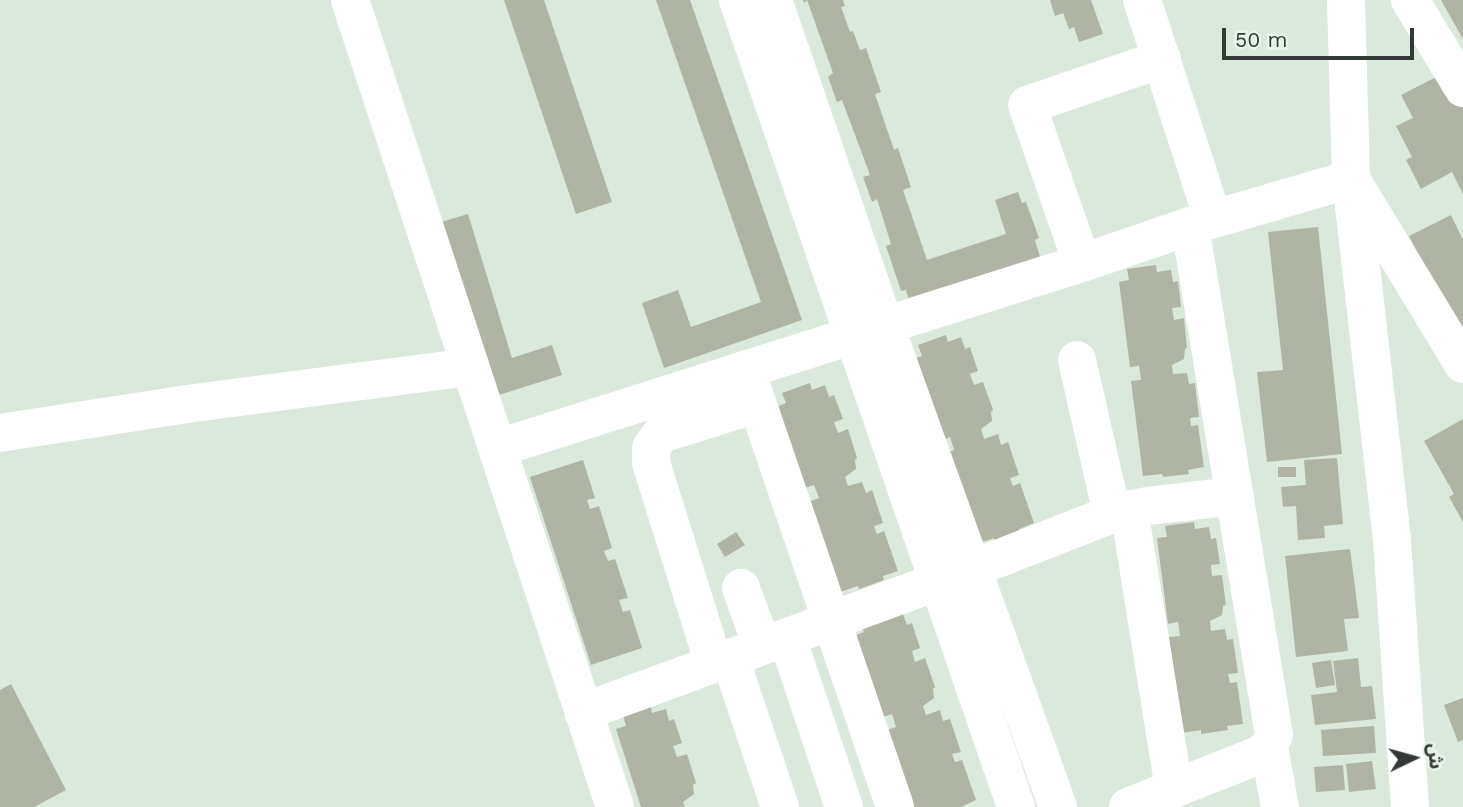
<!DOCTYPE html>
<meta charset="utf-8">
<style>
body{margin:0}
#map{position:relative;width:1463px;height:807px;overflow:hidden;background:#dbe9dc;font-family:"Work Sans","Noto Sans Arabic",sans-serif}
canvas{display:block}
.north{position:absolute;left:1379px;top:723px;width:70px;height:70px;-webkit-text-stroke:5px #e8f6ea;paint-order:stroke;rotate:85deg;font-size:19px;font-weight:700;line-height:28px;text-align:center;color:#333934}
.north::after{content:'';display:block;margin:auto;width:24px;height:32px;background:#333934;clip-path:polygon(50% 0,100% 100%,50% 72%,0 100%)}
.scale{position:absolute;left:1222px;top:28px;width:192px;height:32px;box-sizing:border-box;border:4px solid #333934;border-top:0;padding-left:9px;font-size:21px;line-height:24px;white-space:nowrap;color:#333934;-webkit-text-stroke:5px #e8f6ea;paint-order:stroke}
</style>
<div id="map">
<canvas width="1463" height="807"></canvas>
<div class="north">ش</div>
<div class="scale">50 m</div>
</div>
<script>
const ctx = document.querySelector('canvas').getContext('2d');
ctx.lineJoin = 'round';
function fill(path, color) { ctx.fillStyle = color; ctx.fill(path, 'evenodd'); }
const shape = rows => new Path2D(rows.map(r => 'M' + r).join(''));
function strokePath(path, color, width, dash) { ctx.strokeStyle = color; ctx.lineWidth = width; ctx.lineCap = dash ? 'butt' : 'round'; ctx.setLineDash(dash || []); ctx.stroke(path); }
const building = shape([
 [504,0,544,0,612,202,576,214],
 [656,0,690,0,802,320,664,368,642,303,678,290,691,327,761,302],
 [803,0,843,0,845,6,841,7,850,32,853,31,860,50,866,48,881,92,875,94,894,150,898,148,911,187,903,190,927,260,1006,234,995,200,1018,192,1022,203,1026,202,1039,238,1035,240,1040,257,909,300,906,290,901,291,886,246,891,244,877,199,872,202,863,177,870,175,842,100,837,102,828,77,833,73,807,0,804,3],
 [1050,0,1091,0,1103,34,1079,42,1074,27,1069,29,1063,13,1055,16],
 [1441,0,1463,0,1463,39],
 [1448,71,1463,99,1463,194,1452,172,1421,189,1406,160,1412,157,1396,126,1413,118,1401,95],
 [468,214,512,358,552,345,562,375,483,400,428,226],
 [1451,215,1463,240,1463,340,1461,341,1409,236],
 [1318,227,1342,454,1267,462,1257,372,1283,370,1268,232],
 [1156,265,1157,272,1171,270,1173,282,1178,281,1181,307,1172,308,1174,320,1184,318,1187,348,1185,349,1184,359,1172,365,1173,374,1187,373,1189,384,1195,383,1199,417,1190,418,1191,426,1198,425,1204,467,1188,470,1189,474,1163,477,1162,474,1143,476,1131,381,1141,380,1139,366,1130,367,1119,282,1129,280,1127,269],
 [946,335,948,342,961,337,965,349,970,347,978,371,970,374,974,385,983,382,993,410,991,412,992,421,981,429,984,439,998,434,1001,445,1008,442,1019,475,1010,478,1013,486,1020,483,1034,523,1019,529,1020,532,995,542,994,538,976,544,944,454,954,450,950,437,941,441,912,359,922,356,918,345],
 [810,383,812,390,825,385,829,397,834,395,843,419,834,422,838,433,848,429,857,458,855,460,856,469,845,477,848,486,862,482,866,493,872,490,883,523,874,526,877,534,884,531,898,571,883,576,884,580,859,589,858,586,840,592,808,502,819,498,814,485,805,488,776,407,786,403,782,393],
 [1463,419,1463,522,1449,497,1454,494,1424,441],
 [1337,458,1343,524,1324,526,1325,538,1298,540,1296,506,1283,507,1281,487,1306,485,1304,460],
 [583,460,595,498,587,500,590,509,599,506,612,548,604,551,608,561,615,559,628,598,619,600,623,612,630,610,642,648,591,665,530,477],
 [1278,467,1296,467,1296,477,1278,477],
 [1194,522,1195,529,1209,527,1211,539,1216,538,1220,564,1211,565,1212,576,1222,575,1226,605,1223,606,1222,615,1210,621,1211,631,1225,629,1227,640,1233,639,1238,673,1228,674,1230,683,1237,682,1243,724,1227,726,1228,730,1201,734,1201,730,1182,733,1169,637,1180,636,1178,622,1168,624,1157,538,1167,537,1165,526],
 [736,532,745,545,725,557,717,544],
 [1350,549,1359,618,1344,619,1348,651,1296,657,1285,556],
 [903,614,907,625,912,623,920,648,912,651,915,662,925,658,935,687,933,689,934,698,923,706,926,715,940,710,943,721,950,719,961,752,952,754,955,762,962,760,976,800,961,807,913,807,886,730,896,727,892,714,883,717,854,636,864,632,860,622],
 [1358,658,1361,687,1372,686,1376,719,1315,725,1311,695,1337,692,1333,661],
 [1331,660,1335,685,1316,688,1312,663],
 [11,684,66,790,34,807,0,807,0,690],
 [1463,698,1463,740,1458,742,1444,705],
 [651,707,652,713,666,709,669,721,674,719,682,743,673,746,677,757,687,754,696,783,693,785,694,794,683,802,685,807,641,807,616,729,626,726,623,715],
 [1374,726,1376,753,1323,756,1321,730],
 [1372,761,1376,789,1349,792,1346,764],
 [1343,765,1345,790,1316,792,1314,767]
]);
const minor = shape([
 [350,0,615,807],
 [738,0,1016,807],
 [773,0,885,326,1058,807],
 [1142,0,1213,219],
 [1346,0,1351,179,1463,364],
 [1410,0,1463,88],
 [1082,263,1027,105,1162,59],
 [1077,360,1112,514],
 [746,370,895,807],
 [0,433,194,403,470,367],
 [498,448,1082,263,1190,226,1351,179,1392,540,1410,807],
 [1129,509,1174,789],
 [741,588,762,646],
 [787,637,844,807],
 [730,658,780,807],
 [714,664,651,463,651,448,660,435,668,432,757,404],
 [583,712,972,569,1112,514,1147,506,1235,496],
 [1269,747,1280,807],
 [1128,807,1259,755,1269,747,1274,735,1190,226]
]);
fill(building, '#afb4a4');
strokePath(minor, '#fff', 38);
</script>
